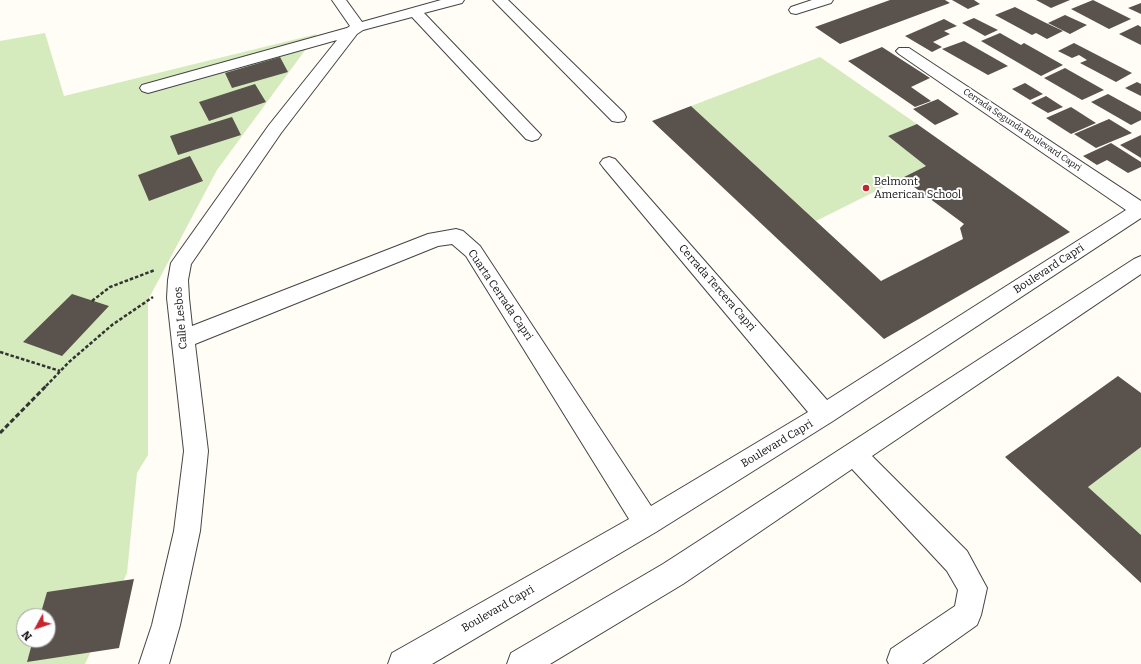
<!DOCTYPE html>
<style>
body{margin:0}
#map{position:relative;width:1141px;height:664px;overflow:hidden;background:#fffdf5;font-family:Bitter,serif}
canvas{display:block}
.north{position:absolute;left:16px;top:608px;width:40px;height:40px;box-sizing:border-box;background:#fff;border:1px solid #a0a0a0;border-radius:50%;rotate:230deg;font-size:11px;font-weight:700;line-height:16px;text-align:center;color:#111}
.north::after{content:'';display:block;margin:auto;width:14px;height:18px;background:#c4262e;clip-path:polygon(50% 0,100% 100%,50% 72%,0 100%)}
</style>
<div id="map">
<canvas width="1141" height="664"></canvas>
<div class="north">N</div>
</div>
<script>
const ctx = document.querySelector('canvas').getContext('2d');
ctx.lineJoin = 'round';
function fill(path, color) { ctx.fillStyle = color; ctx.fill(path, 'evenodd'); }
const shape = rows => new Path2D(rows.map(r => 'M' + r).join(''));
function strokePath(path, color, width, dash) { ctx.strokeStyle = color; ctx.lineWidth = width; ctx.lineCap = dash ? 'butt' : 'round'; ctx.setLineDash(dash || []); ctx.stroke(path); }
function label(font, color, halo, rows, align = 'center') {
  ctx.font = font + ' Bitter,serif'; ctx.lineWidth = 4; ctx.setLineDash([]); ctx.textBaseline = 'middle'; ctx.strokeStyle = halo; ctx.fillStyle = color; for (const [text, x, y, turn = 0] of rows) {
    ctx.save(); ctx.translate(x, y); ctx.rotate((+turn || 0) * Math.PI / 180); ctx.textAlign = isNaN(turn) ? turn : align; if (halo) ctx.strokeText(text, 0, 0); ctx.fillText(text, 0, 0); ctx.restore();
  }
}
const green = shape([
 [45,33,64,96,317,34,217,170,148,300,148,455,137,473,127,573,85,664,0,664,0,41],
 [24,616,48,616,48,640,24,640],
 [820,57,917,124,888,136,926,166,816,221,691,106],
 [1141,447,1141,535,1088,487]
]);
const building = shape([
 [890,0,945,0,950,3,840,44,815,27],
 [952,0,974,0,980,4,968,9],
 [1036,0,1070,0,1051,8],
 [1093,0,1131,19,1109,29,1071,9],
 [1141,3,1141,14,1128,8],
 [1015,7,1044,22,1063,31,1047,39,1036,33,1032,35,995,15],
 [1065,15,1087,25,1070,34,1048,23],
 [974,18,998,30,985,36,962,23],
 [944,19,957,26,944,31,950,34,933,42,942,47,932,52,905,36],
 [1138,25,1141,27,1141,45,1119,34],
 [1000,33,1021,45,1024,43,1063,65,1041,76,981,41],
 [964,41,1008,66,988,75,942,49],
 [1074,43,1132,73,1116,82,1080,63,1087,60,1079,55,1072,58,1058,51],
 [882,47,930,78,911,87,931,101,915,107,848,61],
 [280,57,288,72,232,88,225,73],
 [1065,68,1104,90,1082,100,1044,78],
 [1137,82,1141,84,1141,96,1125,88],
 [1025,83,1043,94,1030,100,1012,89],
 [255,84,266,102,209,121,199,102],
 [1108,94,1141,112,1141,120,1131,125,1091,102],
 [1046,96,1063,107,1048,113,1031,103],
 [938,99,959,114,935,125,913,109],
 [691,106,881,281,963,239,960,228,964,224,902,178,926,166,888,136,917,124,1070,232,884,339,652,121],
 [1071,107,1096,123,1071,134,1046,118],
 [232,117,241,135,178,155,170,136],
 [1109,119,1132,133,1096,148,1074,134],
 [1141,135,1141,158,1120,145],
 [1111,143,1141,162,1141,167,1128,173,1107,160,1097,165,1083,156],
 [190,156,203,181,149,201,138,175],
 [72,294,109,306,62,356,23,342],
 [1118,376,1141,393,1141,447,1088,487,1141,535,1141,583,1005,457],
 [134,579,119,648,27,662,33,640,48,640,48,616,40,616,47,592]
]);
const pathFar1 = shape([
 [92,301,110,287,155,270],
 [0,352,60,371],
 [46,386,69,362,112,325,153,297]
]);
const path = shape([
 [0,433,47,385]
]);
const minor = shape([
 [332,0,346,0,362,22,441,0,464,0,462,3,424,13,541,135,538,139,532,141,526,139,412,17,363,30,357,34,281,133,191,264,188,280,189,298,192,326,428,234,456,229,463,231,480,246,651,506,808,412,603,167,600,163,603,159,609,157,615,159,827,400,1126,210,899,54,896,51,899,48,909,48,1141,201,1141,218,833,421,656,532,432,664,388,664,392,653,629,519,466,256,452,244,438,246,195,344,208,451,200,531,180,625,169,664,139,664,152,625,174,531,184,451,167,298,168,280,171,263,269,125,337,40,148,93,142,91,140,88,142,85,347,28,350,26,332,0],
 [493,0,508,0,624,113,626,117,624,121,618,122,612,121,493,0],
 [812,0,833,0,831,3,796,14,791,13,789,10,791,7,812,0],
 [1141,256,1141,274,872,456,967,551,987,588,981,615,977,625,922,664,889,664,887,660,891,649,955,606,958,590,947,571,852,469,683,584,550,664,507,664,511,653,663,564,1134,259,1141,256]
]);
const markers = [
 [866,188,4,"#c4262e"]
];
const farStreetnames = [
 ["Cerrada Segunda Boulevard Capri",1022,130,34]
];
const poiNames = [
 ["Belmont",874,182],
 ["American School",874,195]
];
const streetNames = [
 ["Boulevard Capri",1049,269,-33],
 ["Cerrada Tercera Capri",717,288,49],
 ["Cuarta Cerrada Capri",500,295,56],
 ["Calle Lesbos",181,318,-95],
 ["Boulevard Capri",777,444,-31],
 ["Boulevard Capri",498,609,-30]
];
fill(green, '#d5ebbd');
fill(building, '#5a524d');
strokePath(minor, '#444', 2);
strokePath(pathFar1, '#333', 2.5, [3.5, 2]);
strokePath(path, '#333', 3, [5, 2.5]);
fill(minor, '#fff');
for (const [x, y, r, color] of markers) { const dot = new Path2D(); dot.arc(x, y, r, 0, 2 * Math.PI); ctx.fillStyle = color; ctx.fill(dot); strokePath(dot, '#fff', 1.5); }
label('9px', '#111', '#fff', farStreetnames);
label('11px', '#111', '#fff', poiNames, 'left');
label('11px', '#111', '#fff', streetNames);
</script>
